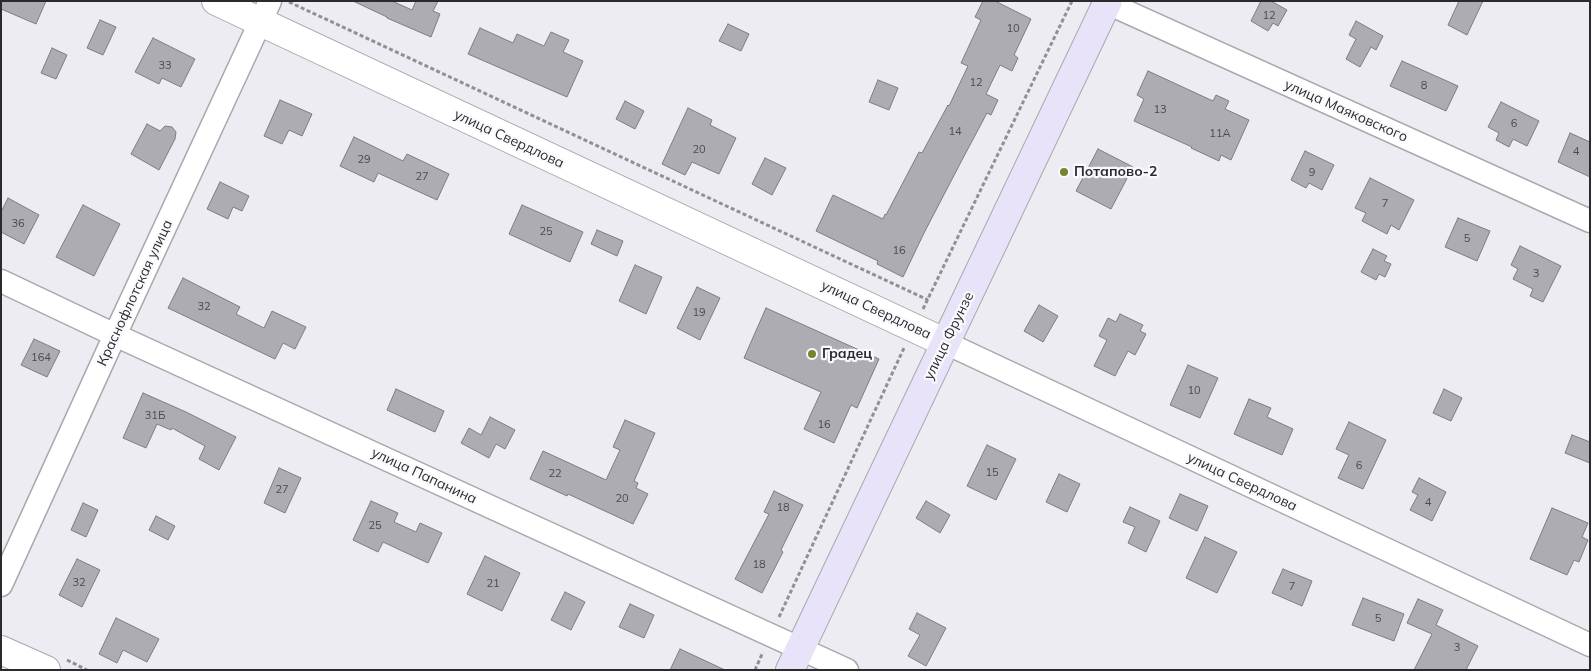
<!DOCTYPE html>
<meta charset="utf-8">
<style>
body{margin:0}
#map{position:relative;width:1591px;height:671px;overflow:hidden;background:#edecf2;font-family:Mulish,sans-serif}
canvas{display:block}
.frame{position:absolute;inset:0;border:2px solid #2b2a2d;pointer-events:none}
</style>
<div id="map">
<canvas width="1591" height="671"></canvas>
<div class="frame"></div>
</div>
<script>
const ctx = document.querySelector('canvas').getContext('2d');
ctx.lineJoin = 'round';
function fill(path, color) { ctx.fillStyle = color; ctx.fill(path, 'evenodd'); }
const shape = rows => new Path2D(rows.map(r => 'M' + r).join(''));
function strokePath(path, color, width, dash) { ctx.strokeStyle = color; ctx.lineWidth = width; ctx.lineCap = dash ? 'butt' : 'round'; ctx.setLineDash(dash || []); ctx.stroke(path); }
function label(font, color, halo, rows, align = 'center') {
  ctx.font = font + ' Mulish,sans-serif'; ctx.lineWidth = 4.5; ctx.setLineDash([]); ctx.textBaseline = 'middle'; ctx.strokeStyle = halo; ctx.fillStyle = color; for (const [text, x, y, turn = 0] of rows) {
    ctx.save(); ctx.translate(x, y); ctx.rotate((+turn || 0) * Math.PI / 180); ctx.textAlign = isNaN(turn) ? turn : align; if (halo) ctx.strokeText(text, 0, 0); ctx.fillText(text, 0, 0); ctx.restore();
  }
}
const building = shape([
 [1,1,46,1,36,24,1,9,1,1],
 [353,1,392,1,412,10,416,1,438,1,433,11,440,14,431,37,387,18,387,17,353,1],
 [983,1,995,1,1031,19,1014,55,1018,58,1012,71,1000,65,986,94,998,100,991,115,987,113,962,160,924,233,903,277,877,264,878,261,816,231,833,195,883,219,885,214,886,215,919,152,922,153,948,105,949,106,968,66,961,63,981,20,975,17,983,1],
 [1261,1,1271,1,1287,10,1278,26,1273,23,1268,31,1251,21,1261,1],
 [1459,1,1483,1,1467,35,1448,25,1459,1],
 [100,20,116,27,103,55,87,48,100,20],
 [1356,21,1383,36,1376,50,1371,47,1360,67,1346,59,1356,39,1349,35,1356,21],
 [728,24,749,34,741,51,719,41,728,24],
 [480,28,513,43,517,34,544,46,551,32,569,40,563,52,583,61,567,97,468,54,480,28],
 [153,38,195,59,181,87,162,78,159,84,135,72,153,38],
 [52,48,67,55,56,79,41,73,52,48],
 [1402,61,1458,86,1446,111,1390,86,1402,61],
 [1148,71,1213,101,1216,95,1229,101,1225,109,1249,120,1231,160,1221,155,1219,161,1191,148,1192,147,1134,121,1144,99,1137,95,1148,71],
 [878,80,898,88,889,110,869,102,878,80],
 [280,100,312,114,302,136,289,130,282,144,264,136,280,100],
 [625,101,644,111,635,129,616,119,625,101],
 [1501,102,1539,121,1527,146,1513,139,1509,147,1496,140,1499,133,1488,127,1501,102],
 [688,108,712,120,710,125,736,138,719,174,692,162,685,175,662,164,688,108],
 [147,124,160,131,165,126,172,127,176,132,175,139,159,170,131,154,147,124],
 [1570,133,1590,142,1590,177,1558,162,1570,133],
 [354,137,403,161,407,154,449,174,437,200,378,173,374,182,340,166,354,137],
 [1098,149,1133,167,1111,209,1076,191,1098,149],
 [1305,151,1334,165,1322,190,1309,183,1306,188,1291,180,1305,151],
 [765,158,786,168,772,195,752,184,765,158],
 [1370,178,1414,200,1399,230,1391,225,1387,234,1362,221,1366,213,1355,208,1370,178],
 [220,182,249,196,242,211,233,207,228,219,207,209,220,182],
 [8,198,39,215,24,244,1,232,1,212,8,198],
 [83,205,120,224,94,276,56,257,83,205],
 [522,205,583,232,570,262,509,234,522,205],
 [1458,218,1490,231,1477,261,1445,247,1458,218],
 [597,230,623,241,617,256,591,244,597,230],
 [1520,246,1561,266,1543,302,1530,296,1533,289,1513,279,1518,269,1511,265,1520,246],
 [1373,249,1387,256,1384,261,1391,264,1385,277,1379,274,1376,280,1361,272,1373,249],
 [635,265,662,277,646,314,619,301,635,265],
 [183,278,240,307,236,314,264,328,272,311,306,327,295,349,283,343,275,359,168,308,183,278],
 [697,287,720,298,700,340,677,328,697,287],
 [1039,305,1058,316,1043,342,1024,331,1039,305],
 [766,308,879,359,857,408,851,405,834,443,804,429,821,392,744,358,766,308],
 [1120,314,1143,325,1140,331,1146,334,1135,355,1128,351,1115,376,1094,366,1107,340,1099,336,1108,318,1116,322,1120,314],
 [34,339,60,351,47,377,21,365,34,339],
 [1188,365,1218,378,1200,418,1170,405,1188,365],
 [396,389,444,411,435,432,387,410,396,389],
 [1444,389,1462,398,1451,421,1433,413,1444,389],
 [143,393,186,412,236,437,219,470,199,459,205,446,172,428,171,430,157,424,146,448,123,438,143,393],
 [1249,399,1271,408,1267,417,1293,429,1282,455,1234,434,1249,399],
 [490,417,515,430,505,449,496,444,489,458,461,443,469,428,481,435,490,417],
 [625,420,655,433,634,481,638,483,636,488,648,494,633,524,568,494,567,496,530,479,543,451,606,480,620,450,613,447,625,420],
 [1349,422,1386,440,1363,489,1338,478,1349,455,1336,449,1349,422],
 [1572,435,1590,442,1590,463,1565,453,1572,435],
 [987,445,1016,459,996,500,967,486,987,445],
 [279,468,301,478,285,513,264,503,279,468],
 [1059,474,1080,484,1067,512,1046,502,1059,474],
 [1419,478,1446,492,1432,521,1410,510,1418,495,1412,492,1419,478],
 [774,491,803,505,781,550,783,552,762,593,735,579,769,514,764,512,774,491],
 [1180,494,1208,506,1197,531,1169,518,1180,494],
 [371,501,398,513,394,522,416,532,420,523,442,533,428,563,383,542,378,552,353,540,371,501],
 [926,501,950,515,940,533,916,518,926,501],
 [83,503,98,510,86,537,71,530,83,503],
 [1130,507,1160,521,1146,552,1128,543,1135,527,1123,522,1130,507],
 [1552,508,1588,523,1582,537,1588,540,1579,562,1574,560,1567,575,1530,559,1552,508],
 [156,516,175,526,168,540,149,530,156,516],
 [1205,537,1237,552,1217,593,1186,578,1205,537],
 [485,556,520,573,502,611,467,594,485,556],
 [77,559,100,570,82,607,59,595,77,559],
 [1283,569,1312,581,1302,606,1272,593,1283,569],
 [565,592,585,602,571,630,551,620,565,592],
 [1363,598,1404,614,1394,641,1352,625,1363,598],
 [1418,599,1443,610,1436,625,1478,646,1466,670,1414,670,1432,634,1407,623,1418,599],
 [630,604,654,615,644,638,619,627,630,604],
 [917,613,946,628,926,666,908,656,920,635,909,629,917,613],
 [116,618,159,639,147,662,123,650,117,663,99,654,116,618],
 [680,649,725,670,670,670,680,649]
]);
const path = shape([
 [289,2,928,300],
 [923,309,1072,1],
 [779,617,904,348],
 [67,660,87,670],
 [755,670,763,652]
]);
const minor = shape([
 [1103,1,1590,221],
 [1,281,115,335,847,670],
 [946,343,1590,645],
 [1,585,115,335,270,1]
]);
const tertiary = shape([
 [216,1,946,343],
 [1,650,46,670]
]);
const secondary = shape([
 [790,670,1108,1]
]);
const markers = [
 [1064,172,5,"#78822f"],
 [812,354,5,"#78822f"]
];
const numberNames = [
 ["12",1269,16],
 ["10",1013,29],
 ["33",165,66],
 ["12",976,83],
 ["8",1424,86],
 ["13",1160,110],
 ["6",1514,124],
 ["14",955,132],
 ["11А",1220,134],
 ["20",699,150],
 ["4",1576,152],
 ["29",364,160],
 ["9",1312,173],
 ["27",422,177],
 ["7",1385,204],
 ["36",18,224],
 ["25",546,232],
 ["5",1467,239],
 ["16",899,251],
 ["3",1536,274],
 ["32",204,307],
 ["19",699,313],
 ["164",41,358],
 ["10",1194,391],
 ["31Б",155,416],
 ["16",824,425],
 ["6",1359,466],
 ["15",992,473],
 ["22",555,474],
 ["27",282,490],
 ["20",622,499],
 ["4",1428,503],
 ["18",783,508],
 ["25",375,526],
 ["18",759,565],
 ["32",79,583],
 ["21",493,584],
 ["7",1292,587],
 ["5",1378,619],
 ["3",1457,648]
];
const streetNames = [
 ["улица Маяковского",1346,111,24],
 ["улица Свердлова",509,139,25],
 ["Краснофлотская улица",135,293,-65],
 ["улица Свердлова",876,310,25],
 ["улица Фрунзе",949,336,-64],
 ["улица Папанина",424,476,25],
 ["улица Свердлова",1242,482,25]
];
const poiNames = [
 ["Потапово-2",1074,172],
 ["Градец",822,354]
];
fill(building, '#adacb2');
strokePath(building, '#7d7c81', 1);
strokePath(minor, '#a9a8ae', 25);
strokePath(tertiary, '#a9a8ae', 30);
strokePath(secondary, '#a9a8ae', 30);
strokePath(path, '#919094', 3, [4, 2.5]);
strokePath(minor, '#fff', 22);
strokePath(tertiary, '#fff', 28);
strokePath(secondary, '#e9e3fa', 28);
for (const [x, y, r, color] of markers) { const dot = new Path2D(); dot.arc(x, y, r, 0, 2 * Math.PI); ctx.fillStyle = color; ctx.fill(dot); strokePath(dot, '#faf9fe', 2); }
label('11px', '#4c4a4e', null, numberNames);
label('14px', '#2b2a2d', '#faf9fe', streetNames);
label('bold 14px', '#2b2a2d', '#faf9fe', poiNames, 'left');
</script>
